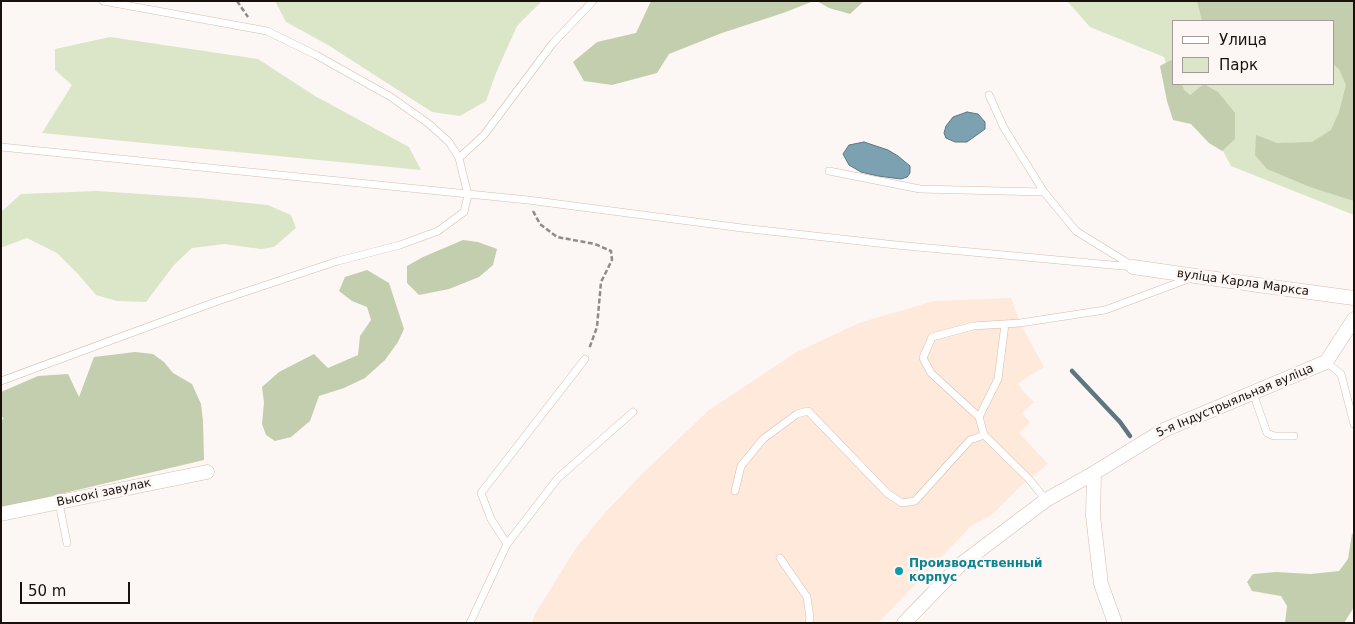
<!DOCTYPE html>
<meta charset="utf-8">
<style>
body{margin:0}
#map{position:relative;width:1355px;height:624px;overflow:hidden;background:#fcf7f4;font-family:"DejaVu Sans",sans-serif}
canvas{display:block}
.frame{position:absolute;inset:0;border:2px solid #1a110d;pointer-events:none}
.legend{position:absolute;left:1172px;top:20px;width:162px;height:65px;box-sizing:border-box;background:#fcf7f4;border:1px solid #a29b98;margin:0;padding:6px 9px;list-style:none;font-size:15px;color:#1a110d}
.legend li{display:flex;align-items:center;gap:10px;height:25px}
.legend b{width:25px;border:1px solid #a29b98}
.scale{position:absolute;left:20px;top:582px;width:110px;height:22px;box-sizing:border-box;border:2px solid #1a110d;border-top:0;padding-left:6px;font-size:15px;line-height:18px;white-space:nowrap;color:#1a110d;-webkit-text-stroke:4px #fcf7f4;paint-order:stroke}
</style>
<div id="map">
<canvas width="1355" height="624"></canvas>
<div class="frame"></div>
<ul class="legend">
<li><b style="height:6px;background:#fff"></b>Улица</li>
<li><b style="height:14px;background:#dae6c7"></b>Парк</li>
</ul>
<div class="scale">50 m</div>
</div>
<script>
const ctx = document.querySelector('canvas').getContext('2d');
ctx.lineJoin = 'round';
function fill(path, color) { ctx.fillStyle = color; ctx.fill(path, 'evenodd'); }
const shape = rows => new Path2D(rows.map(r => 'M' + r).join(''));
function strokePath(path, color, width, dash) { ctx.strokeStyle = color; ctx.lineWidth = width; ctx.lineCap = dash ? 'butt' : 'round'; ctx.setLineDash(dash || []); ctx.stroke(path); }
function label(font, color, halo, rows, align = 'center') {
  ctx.font = font + ' "DejaVu Sans",sans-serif'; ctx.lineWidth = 5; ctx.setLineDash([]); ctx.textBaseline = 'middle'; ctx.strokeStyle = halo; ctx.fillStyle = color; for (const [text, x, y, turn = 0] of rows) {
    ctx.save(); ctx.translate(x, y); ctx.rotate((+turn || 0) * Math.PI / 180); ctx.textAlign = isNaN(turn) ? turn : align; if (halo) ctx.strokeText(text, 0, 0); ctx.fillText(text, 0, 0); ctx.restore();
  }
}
const industrial = shape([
 [1011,298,1020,323,1044,367,1018,383,1022,390,1034,402,1022,413,1030,422,1019,433,1048,464,1023,484,993,514,971,526,878,623,532,623,535,614,576,548,603,515,643,473,709,410,795,353,859,323,934,301]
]);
const green = shape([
 [275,1,542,1,517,26,496,73,486,101,460,116,432,112,328,45,286,22],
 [1067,1,1354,1,1354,215,1231,166,1211,129,1182,111,1164,57,1090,27],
 [1174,21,1334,21,1334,84,1174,84],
 [110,37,258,59,315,96,409,147,421,170,42,133,72,85,55,70,55,49],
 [97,191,200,198,268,205,291,215,296,228,274,247,261,249,224,244,192,248,174,265,146,302,117,301,96,295,78,274,57,253,27,238,3,247,1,246,1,212,21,194]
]);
const forest = shape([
 [651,1,814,1,783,13,722,33,669,54,657,73,612,85,584,81,573,62,597,42,636,33],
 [817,1,864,1,850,14,829,8],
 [1197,1,1354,1,1354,201,1310,187,1267,169,1255,155,1256,135,1277,143,1312,142,1331,130,1339,112,1346,85,1339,69,1334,65,1334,21,1202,21],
 [1171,60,1174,63,1174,84,1182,84,1184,90,1190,95,1204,84,1218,92,1235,113,1235,139,1222,151,1209,143,1191,124,1173,120,1167,101,1160,66],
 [463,240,478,242,497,249,493,265,479,277,449,289,419,295,407,283,407,266,423,257],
 [367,270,389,283,404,329,398,342,385,360,365,378,344,388,319,396,310,421,291,437,275,441,266,435,262,424,264,402,262,387,279,372,314,354,328,368,358,355,360,336,371,320,367,307,352,301,339,291,345,277],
 [135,352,153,354,164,362,173,373,192,384,201,404,203,421,204,460,1,508,1,421,4,418,1,417,1,392,38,376,68,374,79,397,94,357],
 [1354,533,1354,607,1344,623,1285,623,1287,606,1281,596,1252,591,1247,582,1253,574,1276,572,1311,574,1339,571,1348,559,1352,534]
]);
const water = shape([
 [967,112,978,114,985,122,985,129,967,142,955,142,946,138,944,133,946,126,953,117,967,112],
 [864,142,888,150,898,156,910,166,910,173,907,177,901,179,878,176,861,172,849,165,843,154,849,145,864,142]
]);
const stream = shape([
 [1072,371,1120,422,1130,436]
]);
const path = shape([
 [237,1,248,17],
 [533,211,540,224,557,237,595,244,611,251,612,260,601,282,597,327,589,349]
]);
const lane = shape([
 [989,95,1004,128,1044,192,1076,231,1131,265],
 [1,147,528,200,742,228,896,245,1133,267],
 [459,158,484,135,553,43,593,1],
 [829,171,920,189,1044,192],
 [1326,362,1341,374,1354,424],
 [1,381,218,301,338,261,400,245,438,231,464,212,468,195,459,158,449,142,429,124,391,97,316,55,267,31,103,1],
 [1253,393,1267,433,1274,436,1294,436],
 [979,417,931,373,923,358,932,337,973,326,1020,323,1105,310,1191,278],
 [984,435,979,417,998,379,1005,324],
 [735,491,741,466,763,439,797,414,808,411,887,493,902,503,915,501,970,440,984,435,1029,479,1046,500],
 [59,503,67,543],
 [507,544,491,519,481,493,585,359],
 [780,558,807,597,810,618,809,623],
 [470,623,507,544,558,478,633,412]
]);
const street = shape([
 [1133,267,1265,286,1354,298],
 [1094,473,1093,516,1101,584,1115,623],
 [1,514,207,472],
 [904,623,960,565,1046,500,1094,473,1164,430,1326,362,1354,319]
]);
const markers = [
 [899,571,5,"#0f9aa8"]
];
const streetNames = [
 ["вуліца Карла Маркса",1243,283,8],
 ["5-я Індустрыяльная вуліца",1235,401,-23],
 ["Высокі завулак",104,493,-12]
];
const cultureNames = [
 ["Производственный",909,564],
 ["корпус",909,578]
];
fill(industrial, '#fee9db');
fill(green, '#dae6c7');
fill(forest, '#c2cead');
fill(water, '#7ca2b2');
strokePath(water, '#5f7680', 1);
strokePath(stream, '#5f7680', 4.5);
strokePath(lane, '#d5bcaf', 8);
strokePath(street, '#d5bcaf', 15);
strokePath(path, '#918a86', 2.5, [5, 2.5]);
strokePath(lane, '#fff', 7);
strokePath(street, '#fff', 14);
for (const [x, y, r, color] of markers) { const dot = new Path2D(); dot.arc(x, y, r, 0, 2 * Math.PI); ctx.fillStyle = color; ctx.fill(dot); strokePath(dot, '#fcf7f4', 2); }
label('12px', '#1a110d', '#fcf7f4', streetNames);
label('bold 12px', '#0d838f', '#fcf7f4', cultureNames, 'left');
</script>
